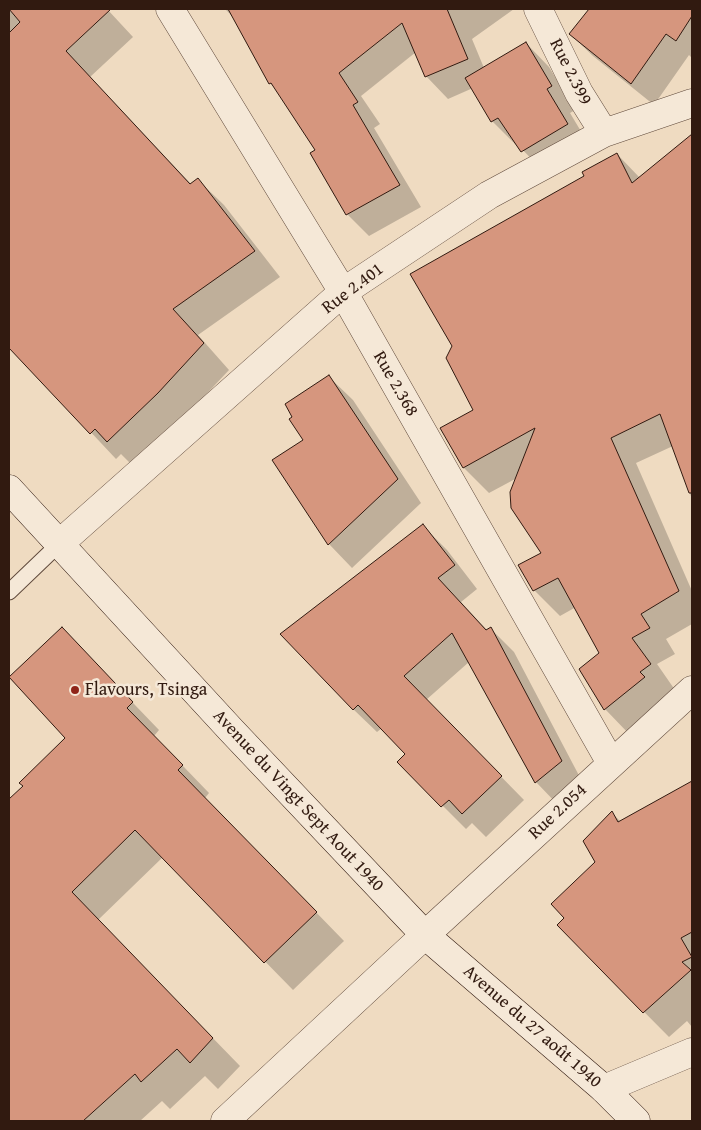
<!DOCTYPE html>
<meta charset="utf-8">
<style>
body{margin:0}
#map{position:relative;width:701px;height:1130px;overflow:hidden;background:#efdbc1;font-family:"Gentium Book Plus",serif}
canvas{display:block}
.frame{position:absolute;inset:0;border:10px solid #311a10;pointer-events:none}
</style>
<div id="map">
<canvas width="701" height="1130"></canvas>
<div class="frame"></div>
</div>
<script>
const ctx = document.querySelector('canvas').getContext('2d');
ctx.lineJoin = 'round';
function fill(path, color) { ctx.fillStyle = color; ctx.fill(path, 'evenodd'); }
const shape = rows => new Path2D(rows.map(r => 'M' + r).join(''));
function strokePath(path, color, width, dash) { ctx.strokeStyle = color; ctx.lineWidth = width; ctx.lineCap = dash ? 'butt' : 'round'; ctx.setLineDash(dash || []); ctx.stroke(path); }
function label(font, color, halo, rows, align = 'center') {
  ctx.font = font + ' "Gentium Book Plus",serif'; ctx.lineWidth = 5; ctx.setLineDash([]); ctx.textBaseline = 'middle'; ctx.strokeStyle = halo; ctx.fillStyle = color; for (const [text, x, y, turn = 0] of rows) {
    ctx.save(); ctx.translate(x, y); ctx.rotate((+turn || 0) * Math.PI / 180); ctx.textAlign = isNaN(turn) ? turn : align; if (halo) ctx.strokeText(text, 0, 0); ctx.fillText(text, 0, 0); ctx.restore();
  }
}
const shadow = shape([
 [9,9,107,9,133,37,90,77,191,184,198,180,224,205,280,277,198,335,229,370,183,419,134,467,121,454,116,459,9,345],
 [225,9,514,9,472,39,484,68,526,43,549,67,575,110,570,113,591,148,546,174,517,144,516,145,492,121,473,88,448,99,426,76,416,52,361,96,380,124,374,128,421,207,369,236,347,214,316,151,279,92,270,83,233,17],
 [591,9,692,9,692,58,689,55,654,105,593,56,570,34],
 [692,136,692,499,673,446,636,463,692,591,692,624,666,639,675,654,657,664,675,690,630,735,605,709,601,653,576,607,560,616,534,590,543,554,517,478,489,493,464,468,442,429,474,411,586,177,617,154,640,178],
 [329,377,353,400,421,503,352,568,329,544,274,460,305,441],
 [423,526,447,550,477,589,461,602,487,630,490,628,514,652,584,785,559,806,536,782,469,662,426,700,524,800,486,837,472,823,466,829,399,762,407,754,382,728,377,732,353,709],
 [62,629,159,730,154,736,209,793,205,798,344,941,293,990,163,857,98,920,240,1066,218,1089,205,1076,170,1109,162,1101,140,1121,9,1121,9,1104,16,1097,9,1089,9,817,65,760,67,738,10,678],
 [692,783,692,1027,687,1021,669,1037,558,925,565,918,596,862,612,813,621,822]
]);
const building = shape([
 [9,9,111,9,66,51,190,184,198,178,255,251,173,309,204,343,158,393,107,442,95,429,90,434,9,348,9,33,20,22,9,9],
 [228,9,447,9,468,59,425,77,402,23,339,73,358,102,353,105,400,185,346,215,310,153,315,150,271,83,269,84,228,9],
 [589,9,692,9,692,16,676,41,666,34,631,84,569,34,589,9],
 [526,42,552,86,547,89,568,124,521,152,498,118,491,122,465,78,526,42],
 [692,134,692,493,689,493,660,414,611,438,679,591,641,614,650,628,632,638,651,664,640,672,645,677,604,710,579,669,599,653,558,578,533,591,518,565,541,553,511,508,510,492,535,428,463,468,440,428,473,410,446,358,452,346,410,274,584,176,582,172,617,153,632,183,692,134],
 [329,375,398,479,328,545,272,460,303,440,289,419,292,417,285,404,329,375],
 [423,524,455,565,438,578,486,630,491,627,562,761,535,783,452,633,404,676,502,776,462,814,449,800,441,807,397,762,405,754,358,705,353,710,280,634,423,524],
 [62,627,133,702,127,708,183,765,178,770,317,912,264,963,135,830,72,892,213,1038,190,1063,177,1049,141,1082,135,1074,83,1121,9,1121,9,799,23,786,19,783,65,738,9,677,62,627],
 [692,781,692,932,681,938,692,957,682,962,691,970,643,1013,557,925,564,918,551,904,595,862,583,841,612,811,618,822,692,781]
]);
const service = shape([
 [9,592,59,544]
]);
const minor = shape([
 [170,9,343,292,611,763],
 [538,9,579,93,604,133],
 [59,544,343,292,489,195,604,133,692,103],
 [425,935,692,690],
 [604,1089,692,1052]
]);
const tertiary = shape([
 [225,1121,425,935]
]);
const secondary = shape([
 [9,489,231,730,425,935,604,1089,636,1121]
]);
const markers = [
 [75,690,5,"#8f2418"]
];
const streetNames = [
 ["Rue 2.399",570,72,63],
 ["Rue 2.401",353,289,-37],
 ["Rue 2.368",395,384,60],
 ["Avenue du Vingt Sept Aout 1940",298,801,47],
 ["Rue 2.054",558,812,-43],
 ["Avenue du 27 août 1940",532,1027,41]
];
const poiNames = [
 ["Flavours, Tsinga",85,690]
];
fill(shadow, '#0003');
fill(building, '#d6967e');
strokePath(building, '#311a10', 1);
strokePath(service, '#604a3c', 17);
strokePath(minor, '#604a3c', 29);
strokePath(tertiary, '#604a3c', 29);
strokePath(secondary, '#311a10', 29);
strokePath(service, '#f5e8d7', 15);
strokePath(minor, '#f5e8d7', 28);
strokePath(tertiary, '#f5e8d7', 28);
strokePath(secondary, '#f5e8d7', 28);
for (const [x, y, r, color] of markers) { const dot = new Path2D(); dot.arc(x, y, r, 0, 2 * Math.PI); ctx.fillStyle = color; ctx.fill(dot); strokePath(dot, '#f5e8d7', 2); }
label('18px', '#311a10', '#f5e8d7', streetNames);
label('18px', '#311a10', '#f5e8d7', poiNames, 'left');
</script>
